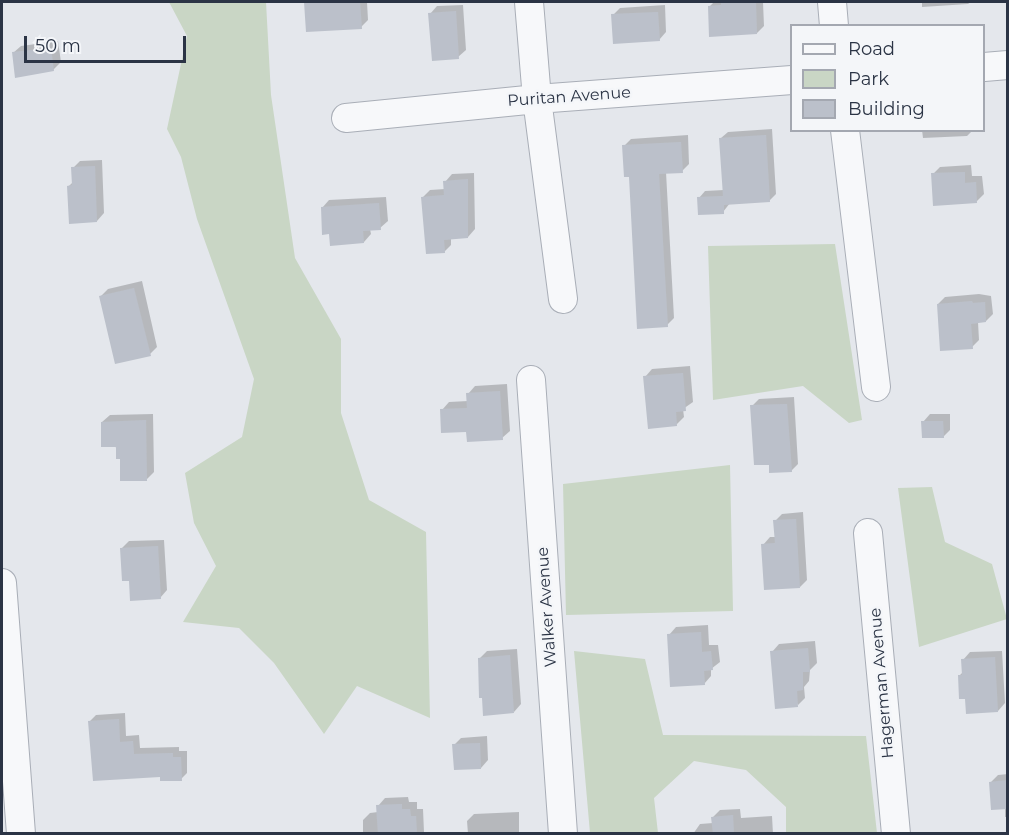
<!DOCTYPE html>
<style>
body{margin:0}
#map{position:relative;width:1009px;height:835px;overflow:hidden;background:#e4e7ec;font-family:Montserrat,sans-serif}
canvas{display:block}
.frame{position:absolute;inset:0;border:3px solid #2b3445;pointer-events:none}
.legend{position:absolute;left:790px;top:24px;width:195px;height:108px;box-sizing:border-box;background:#f4f6f9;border:2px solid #a4a8b1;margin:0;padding:8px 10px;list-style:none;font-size:18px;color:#2b3445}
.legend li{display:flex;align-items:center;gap:12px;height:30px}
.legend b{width:30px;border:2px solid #a4a8b1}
.scale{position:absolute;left:24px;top:36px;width:162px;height:27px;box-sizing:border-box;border:3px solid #2b3445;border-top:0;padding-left:8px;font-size:18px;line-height:21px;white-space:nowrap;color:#2b3445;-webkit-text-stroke:4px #f4f6f9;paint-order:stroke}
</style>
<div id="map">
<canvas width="1009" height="835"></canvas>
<div class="frame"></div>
<ul class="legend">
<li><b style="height:8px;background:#f7f8fa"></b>Road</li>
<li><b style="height:16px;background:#c9d6c5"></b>Park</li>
<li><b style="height:16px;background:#bbc0ca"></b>Building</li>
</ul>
<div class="scale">50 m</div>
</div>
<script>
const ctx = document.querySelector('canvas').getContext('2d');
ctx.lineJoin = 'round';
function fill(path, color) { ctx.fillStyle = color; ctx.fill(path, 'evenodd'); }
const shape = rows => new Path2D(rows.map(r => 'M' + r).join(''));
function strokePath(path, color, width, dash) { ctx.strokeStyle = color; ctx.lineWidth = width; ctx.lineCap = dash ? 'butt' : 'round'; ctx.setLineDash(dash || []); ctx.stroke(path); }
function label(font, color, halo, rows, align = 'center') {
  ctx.font = font + ' Montserrat,sans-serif'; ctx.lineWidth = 5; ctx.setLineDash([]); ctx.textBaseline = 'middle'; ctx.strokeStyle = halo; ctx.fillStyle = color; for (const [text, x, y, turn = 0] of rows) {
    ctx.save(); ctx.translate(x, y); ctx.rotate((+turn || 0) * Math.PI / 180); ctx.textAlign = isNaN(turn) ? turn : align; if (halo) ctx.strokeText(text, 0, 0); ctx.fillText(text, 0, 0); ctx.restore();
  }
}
const green = shape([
 [169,2,266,2,271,95,295,258,341,339,341,413,369,500,426,532,430,718,357,686,324,734,274,663,239,628,183,622,216,566,194,523,185,473,242,437,254,379,197,219,181,157,167,129,187,36],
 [835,244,862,420,849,423,803,386,713,400,708,246],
 [730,465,733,611,566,615,563,484],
 [932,487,945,542,992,564,1007,619,919,647,898,488],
 [574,651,645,659,663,735,866,736,877,833,786,833,786,807,746,770,694,761,654,798,658,833,590,833]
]);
const shadow = shape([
 [305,2,367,2,368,20,361,27,307,31],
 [714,2,763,2,764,26,757,33,709,7],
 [922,2,971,2,968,4,922,7],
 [463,5,466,50,458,57,430,14,437,6],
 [665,5,666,32,659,40,613,15,620,8],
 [58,41,61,62,53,70,13,53,21,46],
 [772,129,776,194,769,201,730,203,723,212,699,198,705,191,724,190,721,138,728,132],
 [922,130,973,130,967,136,923,138],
 [688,135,689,164,682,171,666,172,674,318,667,325,624,146,631,139],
 [102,160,104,213,97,221,69,186,73,182,73,168,80,161],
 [971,165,972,176,982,176,984,194,976,202,933,174,940,167],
 [474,173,475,229,468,237,451,238,451,245,444,252,423,197,430,190,445,189,445,182,452,174],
 [386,197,388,221,380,228,370,229,371,234,364,242,330,233,322,208,329,200],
 [142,281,157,347,150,354,101,296,108,289],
 [979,294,991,296,993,314,986,321,978,322,979,340,972,347,938,304,945,297],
 [690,366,693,402,683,409,684,417,676,425,645,377,652,369],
 [507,384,510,431,502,438,468,430,442,410,449,402,468,401,468,394,475,386],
 [794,397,798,464,791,471,771,463,752,406,759,399],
 [153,414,154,472,147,479,121,457,102,422,110,415],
 [930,414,950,414,950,430,943,437,923,422],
 [803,512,807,580,800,587,763,545,770,537,776,537,775,521,782,514],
 [164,540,167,590,160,598,130,580,121,549,129,541],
 [708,625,709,645,718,645,720,662,711,669,711,676,704,684,669,635,676,627],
 [815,641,817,663,810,670,809,681,804,687,805,698,798,705,772,652,779,644],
 [517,649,521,704,514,712,480,658,487,651],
 [1002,651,1005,703,998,711,967,697,959,676,963,672,963,660,970,652],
 [125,713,126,736,139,735,140,748,179,747,179,751,187,751,187,773,181,779,161,775,90,721,96,715],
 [487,736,488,760,481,768,454,745,461,738],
 [1008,774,1008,817,1005,817,1005,808,991,782,998,775],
 [408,797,409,802,417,802,417,809,423,809,424,832,430,834,363,834,363,820,370,813,378,812,378,806,385,798],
 [740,809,741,818,772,816,773,834,693,834,700,824,713,823,713,817,720,810],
 [519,812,519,834,468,834,467,821,474,814]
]);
const building = shape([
 [304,2,360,2,362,29,306,32],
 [721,2,756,3,757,34,709,37,708,6,721,5],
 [456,11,459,59,432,61,428,13],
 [658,12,660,41,613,44,611,14],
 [51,48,54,71,15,78,12,52],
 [766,135,770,202,724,205,724,214,698,215,697,197,723,196,719,138],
 [681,142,683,173,659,174,668,327,637,329,629,177,624,177,622,145],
 [95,166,97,222,69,224,67,186,72,185,71,167],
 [965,172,965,183,976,182,977,203,933,206,931,173],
 [468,179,468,238,444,240,445,253,426,254,421,197,444,195,443,181],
 [379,203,381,230,363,231,364,243,330,246,329,234,322,235,321,207],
 [134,288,151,356,115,364,99,296],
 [972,301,973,303,985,302,986,322,971,324,973,349,940,351,937,304],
 [683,373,686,411,676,412,677,426,648,429,643,376],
 [500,391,503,440,467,442,466,432,441,433,440,409,467,408,466,393],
 [787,404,792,472,769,473,769,465,754,465,750,405],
 [146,420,147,481,120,481,120,459,116,459,116,447,101,447,101,422],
 [921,421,943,421,944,438,922,438],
 [796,519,800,588,764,590,761,544,775,543,773,520],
 [158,546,161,599,130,601,129,581,122,581,120,548],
 [701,632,702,652,711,651,713,670,704,671,705,685,670,687,667,634],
 [808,648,810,672,803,672,803,690,797,691,798,707,775,709,770,651],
 [510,655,514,713,483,716,482,698,479,698,478,658],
 [995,657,998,712,966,714,965,699,959,699,958,675,962,675,961,659],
 [119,719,120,742,133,741,134,754,173,753,173,757,181,757,182,781,160,781,160,777,93,781,88,721],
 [480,743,481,769,454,770,452,744],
 [1008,780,1008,809,991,810,989,782],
 [402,804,402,809,410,809,411,816,416,816,417,834,378,834,376,805],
 [733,815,734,834,713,834,711,817]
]);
const minor = shape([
 [529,2,537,99,563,299],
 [832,2,834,26],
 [984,67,1008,65],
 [346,118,537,99,792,80],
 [845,130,876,387],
 [531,380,563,834],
 [868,533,896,834],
 [2,583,21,834]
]);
const streetNames = [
 ["Puritan Avenue",569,97,-4],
 ["Walker Avenue",547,607,-94],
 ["Hagerman Avenue",882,683,-95]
];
fill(green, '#c9d6c5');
fill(shadow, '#0003');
fill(building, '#bbc0ca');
strokePath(minor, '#a9aeb7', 30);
strokePath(minor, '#f7f8fa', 28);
label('16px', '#2b3445', '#f4f6f9', streetNames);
</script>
